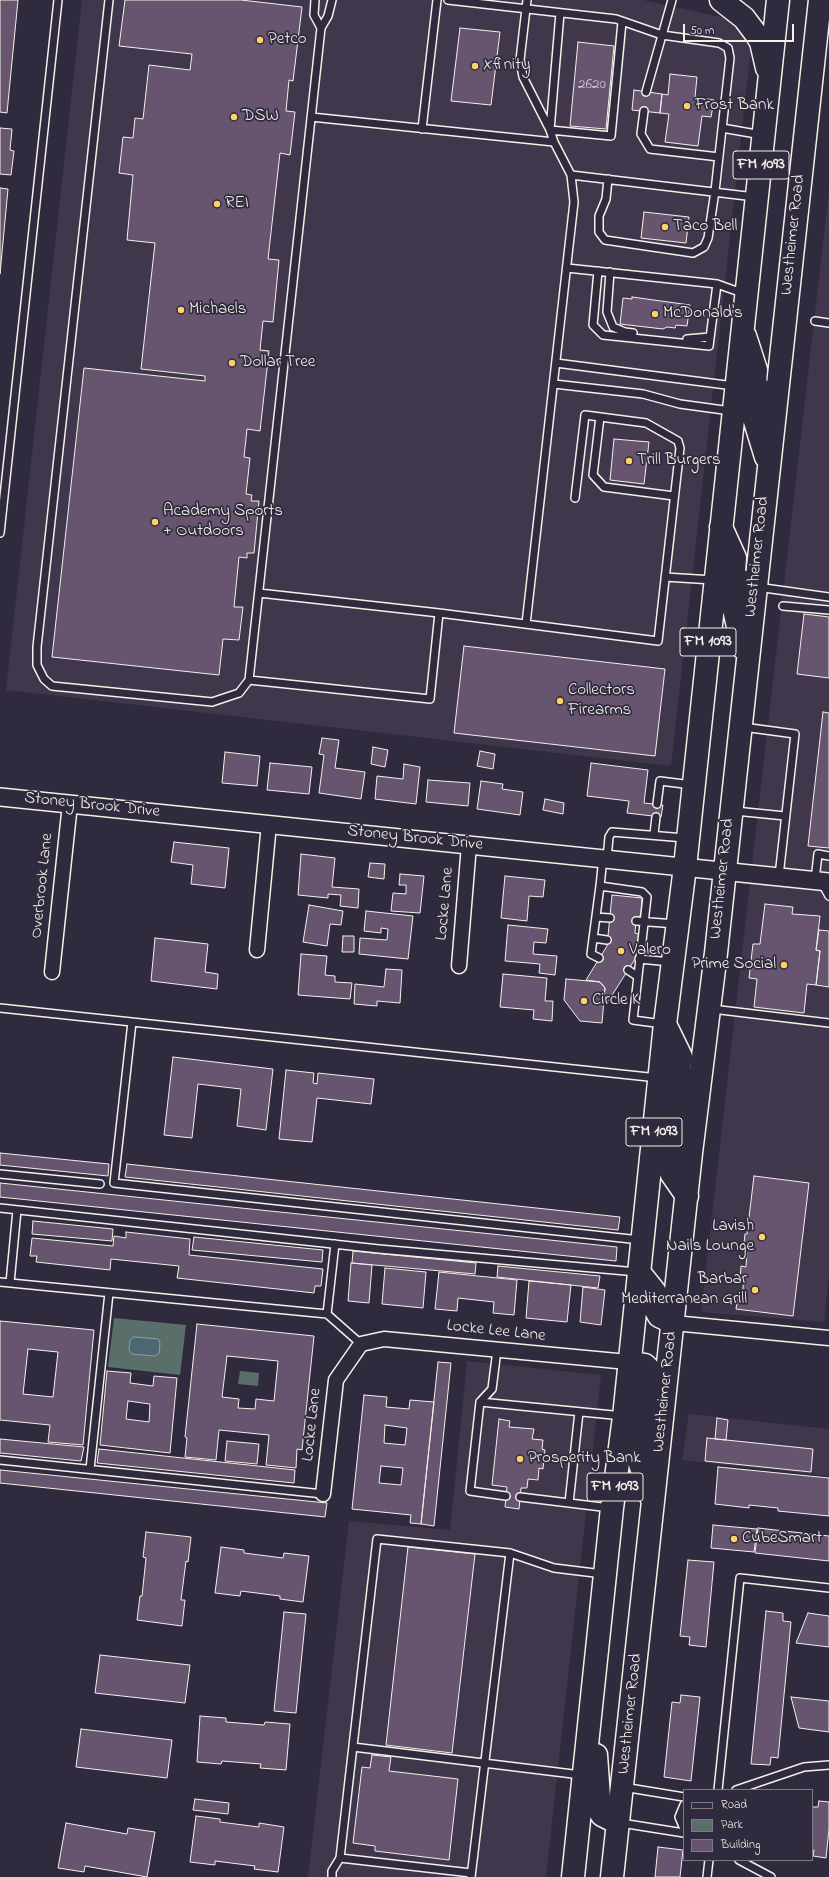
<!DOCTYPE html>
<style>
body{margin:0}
#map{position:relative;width:829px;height:1877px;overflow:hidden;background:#2f2a3d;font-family:"Indie Flower",sans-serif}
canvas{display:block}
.legend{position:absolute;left:683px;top:1789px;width:130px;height:72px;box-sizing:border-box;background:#2f2a3d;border:1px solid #7e7a81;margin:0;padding:5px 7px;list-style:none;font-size:12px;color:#f4f1e8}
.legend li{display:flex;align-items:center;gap:8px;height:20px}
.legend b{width:20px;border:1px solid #7e7a81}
.scale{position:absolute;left:683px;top:24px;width:111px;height:18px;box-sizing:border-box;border:2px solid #f4f1e8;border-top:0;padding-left:5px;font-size:12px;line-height:14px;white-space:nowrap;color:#f4f1e8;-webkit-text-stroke:3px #2f2a3d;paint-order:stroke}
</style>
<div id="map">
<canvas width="829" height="1877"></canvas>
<ul class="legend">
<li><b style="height:5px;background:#2f2a3d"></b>Road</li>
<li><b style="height:11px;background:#5a6f69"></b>Park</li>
<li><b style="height:11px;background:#67556f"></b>Building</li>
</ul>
<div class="scale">50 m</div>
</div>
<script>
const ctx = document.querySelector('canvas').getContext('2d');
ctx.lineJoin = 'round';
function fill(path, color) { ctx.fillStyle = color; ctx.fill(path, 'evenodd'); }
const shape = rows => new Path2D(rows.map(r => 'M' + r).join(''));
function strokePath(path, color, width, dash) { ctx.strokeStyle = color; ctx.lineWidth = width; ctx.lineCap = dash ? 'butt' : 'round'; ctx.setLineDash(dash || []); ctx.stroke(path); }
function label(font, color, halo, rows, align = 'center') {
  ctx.font = font + ' "Indie Flower",sans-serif'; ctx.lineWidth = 3.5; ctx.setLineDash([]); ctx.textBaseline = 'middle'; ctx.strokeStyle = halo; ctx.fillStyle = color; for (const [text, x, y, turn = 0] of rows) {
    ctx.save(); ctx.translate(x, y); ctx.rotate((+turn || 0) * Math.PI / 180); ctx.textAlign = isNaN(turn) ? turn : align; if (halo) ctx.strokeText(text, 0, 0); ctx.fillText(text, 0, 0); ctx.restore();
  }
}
const built = shape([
 [82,0,643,0,725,18,744,32,751,49,671,766,6,690],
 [829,190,829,1275,824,1322,701,1312],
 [467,1361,601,1375,546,1877,308,1877,349,1521,450,1530],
 [689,1414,829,1429,829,1476,682,1460]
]);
const green = shape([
 [114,1318,186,1325,180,1375,108,1367],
 [240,1371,259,1373,258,1386,238,1384]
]);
const water = shape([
 [134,1337,158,1339,160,1343,159,1353,155,1356,132,1354,129,1350,130,1340,134,1337]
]);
const building = shape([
 [0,0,18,0,7,113,0,112,0,0],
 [125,0,241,0,302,7,293,81,289,80,286,111,295,112,290,155,280,153,268,259,279,260,273,322,263,321,260,350,269,351,260,431,247,429,244,457,250,458,246,494,252,495,251,501,259,501,254,553,247,553,247,558,239,557,234,607,243,607,239,640,223,639,219,675,52,657,84,368,205,381,205,376,141,369,155,243,127,240,133,175,119,173,123,137,133,138,135,118,143,119,149,65,190,70,192,54,119,46,125,0],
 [460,28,500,32,491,105,451,101,460,28],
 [578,42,614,46,606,129,570,126,578,42],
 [670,74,697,77,695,97,714,100,711,117,702,116,698,146,665,142,669,114,660,113,662,94,668,95,670,74],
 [634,90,662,94,660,113,632,110,634,90],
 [0,128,12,129,10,150,14,151,11,175,0,174,0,128],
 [0,188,8,189,0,274,0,188],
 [644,212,689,217,686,243,641,238,644,212],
 [632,297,690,305,687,326,676,325,675,328,667,327,663,329,620,324,623,298,632,299,632,297],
 [614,439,649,442,644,484,610,480,614,439],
 [804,614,829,617,829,678,797,674,804,614],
 [464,646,665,669,655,756,454,733,464,646],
 [823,712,829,713,829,848,808,846,823,712],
 [322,738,339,740,335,768,365,772,361,799,319,793,324,755,319,754,322,738],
 [373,747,388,750,385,767,371,764,373,747],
 [480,751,495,754,493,769,477,766,480,751],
 [225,752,260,756,257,786,222,783,225,752],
 [270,763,312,767,309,794,267,790,270,763],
 [591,763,648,770,644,803,663,805,661,817,627,813,629,801,587,796,591,763],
 [404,764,420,767,416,804,375,799,377,776,403,779,404,764],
 [428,780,470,783,468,806,426,802,428,780],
 [481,781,503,784,502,789,523,792,520,815,477,809,481,781],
 [545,799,564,803,563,814,543,810,545,799],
 [174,842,229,848,225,888,191,884,193,865,171,862,174,842],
 [301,854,335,858,332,887,359,889,358,908,340,906,341,895,328,894,328,898,298,895,301,854],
 [370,863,385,864,384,879,368,877,370,863],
 [400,874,424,876,420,913,391,911,393,893,406,894,406,885,399,885,400,874],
 [505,876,545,880,543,897,529,896,527,921,501,918,505,876],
 [612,895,642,898,641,914,636,921,635,933,639,934,637,956,607,1003,603,1002,605,988,600,982,586,980,607,946,612,895],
 [765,904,793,907,792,914,820,916,816,950,820,951,816,985,807,984,804,1013,754,1007,757,979,749,978,753,944,760,944,765,904],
 [309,905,343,911,341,925,330,924,327,946,303,942,309,905],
 [366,911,413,916,408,959,359,954,360,938,387,940,388,929,381,928,381,933,364,931,366,911],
 [508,925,548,929,546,943,534,942,533,954,557,956,555,975,539,973,540,964,505,961,508,925],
 [819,930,829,931,829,987,816,985,820,951,816,950,819,930],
 [343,936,354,936,354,952,342,952,343,936],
 [155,938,208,944,205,972,218,974,217,989,151,981,155,938],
 [301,954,327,956,325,975,335,976,335,982,352,983,350,999,298,995,301,954],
 [386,969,402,970,400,1003,377,1001,377,1006,354,1004,355,984,384,987,386,969],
 [503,974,547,978,545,1001,553,1001,552,1021,533,1019,534,1010,500,1007,503,974],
 [566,979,600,982,605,988,602,1023,580,1021,564,1000,566,979],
 [173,1057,273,1069,266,1130,237,1126,241,1089,198,1084,192,1138,164,1135,173,1057],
 [286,1070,314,1073,313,1083,317,1084,318,1073,374,1079,371,1104,317,1098,312,1142,279,1139,286,1070],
 [0,1153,109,1164,108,1176,0,1165,0,1153],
 [127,1164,620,1217,618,1230,125,1177,127,1164],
 [754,1176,809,1183,793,1316,736,1309,738,1296,742,1297,744,1279,740,1278,741,1266,746,1267,747,1252,743,1252,745,1234,747,1234,754,1176],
 [0,1183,617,1247,616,1261,0,1197,0,1183],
 [33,1221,113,1229,112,1241,32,1234,33,1221],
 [126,1232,190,1239,189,1255,323,1269,321,1286,315,1286,314,1293,177,1278,179,1266,111,1259,110,1270,36,1262,37,1256,30,1256,32,1238,113,1246,114,1236,126,1238,126,1232],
 [194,1237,323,1250,322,1262,192,1250,194,1237],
 [353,1251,476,1263,475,1274,352,1263,353,1251],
 [351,1263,372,1265,369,1303,348,1301,351,1263],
 [498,1266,600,1276,598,1288,497,1277,498,1266],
 [385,1268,426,1272,423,1308,382,1304,385,1268],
 [439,1272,517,1280,514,1315,493,1313,494,1302,458,1298,457,1311,435,1309,439,1272],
 [529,1281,571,1285,567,1322,526,1318,529,1281],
 [583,1287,605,1290,601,1325,580,1322,583,1287],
 [0,1321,94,1330,83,1445,48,1442,50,1425,0,1420,0,1321],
 [28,1349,58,1352,53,1397,23,1394,28,1349],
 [197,1324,314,1336,302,1450,297,1449,296,1468,266,1465,269,1435,219,1430,216,1460,185,1457,187,1438,185,1437,197,1324],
 [227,1356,278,1361,274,1401,256,1399,255,1409,238,1408,239,1399,222,1397,227,1356],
 [438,1362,451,1363,434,1526,421,1524,438,1362],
 [107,1371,131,1373,130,1383,153,1386,154,1376,177,1378,170,1453,100,1445,107,1371],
 [128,1401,150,1404,149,1422,126,1419,128,1401],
 [364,1395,387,1397,386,1407,409,1409,410,1400,434,1402,421,1524,410,1523,411,1515,352,1509,364,1395],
 [385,1425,407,1428,405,1445,384,1443,385,1425],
 [381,1466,403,1468,401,1485,379,1483,381,1466],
 [717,1418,728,1420,726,1440,715,1439,717,1418],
 [499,1419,510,1421,509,1427,534,1429,532,1439,543,1440,542,1449,545,1450,543,1469,539,1468,538,1480,528,1479,527,1488,521,1488,519,1509,505,1507,507,1487,492,1485,499,1419],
 [707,1438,813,1449,811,1472,705,1461,707,1438],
 [0,1439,84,1447,81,1461,0,1453,0,1439],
 [227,1441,259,1444,257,1464,225,1461,227,1441],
 [99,1449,295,1470,294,1483,97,1463,99,1449],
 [718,1467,829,1478,829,1516,778,1511,778,1508,749,1505,749,1508,715,1504,718,1467],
 [0,1470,327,1503,325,1517,0,1483,0,1470],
 [713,1525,757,1529,754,1552,711,1548,713,1525],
 [758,1528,829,1536,829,1561,755,1553,758,1528],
 [146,1532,191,1537,188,1562,186,1561,181,1600,185,1600,182,1626,137,1620,140,1596,142,1596,146,1558,143,1557,146,1532],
 [221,1547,244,1550,244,1553,283,1558,284,1553,309,1556,303,1602,280,1599,280,1596,241,1591,240,1596,215,1593,221,1547],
 [408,1547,475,1554,452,1753,386,1745,408,1547],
 [688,1560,714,1562,706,1647,689,1645,690,1637,680,1636,688,1560],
 [766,1611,783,1613,783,1621,791,1622,778,1758,771,1757,770,1765,751,1764,766,1611],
 [284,1612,306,1614,296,1713,274,1711,284,1612],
 [808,1613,829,1616,829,1647,796,1643,808,1613],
 [100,1655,190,1665,185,1703,95,1693,100,1655],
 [681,1695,700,1697,691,1781,664,1777,672,1702,680,1703,681,1695],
 [791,1697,829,1701,829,1732,799,1728,791,1697],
 [200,1716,226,1718,226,1722,264,1725,265,1722,290,1724,286,1770,260,1768,261,1764,222,1761,221,1764,197,1762,200,1716],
 [81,1729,172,1740,167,1778,76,1767,81,1729],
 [372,1755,391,1757,389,1771,458,1779,449,1860,375,1851,375,1846,353,1843,362,1767,370,1768,372,1755],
 [195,1799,229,1803,228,1814,193,1810,195,1799],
 [819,1801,829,1802,829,1829,826,1858,813,1856,814,1850,812,1850,812,1807,818,1807,819,1801],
 [196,1816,220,1819,220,1822,259,1827,259,1823,284,1827,278,1872,254,1869,255,1866,215,1861,215,1865,190,1862,196,1816],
 [66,1823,127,1834,128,1828,155,1832,147,1877,85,1866,84,1872,58,1868,66,1823],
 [658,1847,683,1850,680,1877,655,1877,658,1847]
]);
const service = shape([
 [109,0,37,647,37,665,44,679,52,686,212,702,239,693,249,680,321,28,328,16,332,0],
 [315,0,314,15,321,28],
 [448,0,616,19,662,35,719,43,728,48,730,58,715,191,708,238,704,247,693,253,605,240,599,232,599,216,606,199,608,179],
 [560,13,550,130,611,136,622,22],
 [646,92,672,0],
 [644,111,641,134,650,149,719,157],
 [311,117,554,142],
 [722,128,762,135],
 [422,129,437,0],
 [571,175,755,197],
 [567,268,717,284,745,294],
 [598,271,593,325,603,335,709,346,717,284],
 [610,272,607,312,613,327,625,332,633,333],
 [815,321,829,323],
 [687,339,710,337],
 [556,363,734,386],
 [554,384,643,394,680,404,731,411],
 [600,417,593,475,604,487,674,496],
 [0,533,58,0],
 [665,577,713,580],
 [757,587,829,597],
 [259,593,439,613,658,641,680,448,678,441,646,423,585,415,575,498],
 [783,606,829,610],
 [526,624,574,202,571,175,554,142,550,130,523,77,520,60,527,0],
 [249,680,430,699,439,613],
 [743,727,795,734,779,876],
 [657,804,660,781,692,785],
 [735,811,785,816],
 [654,834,656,817],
 [603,858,600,886,642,892,647,897,633,1020,663,1024],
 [607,859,609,837,612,832,685,838],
 [815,880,818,854,829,856],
 [822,883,829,896],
 [596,917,610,918],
 [636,921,676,924],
 [593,938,607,940],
 [599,958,591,954,600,886],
 [639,959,671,962],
 [628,970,637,976],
 [0,1008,658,1078],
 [712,1009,829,1023],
 [132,1022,114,1183,640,1240],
 [0,1174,100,1184],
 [0,1208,379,1249,637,1272],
 [0,1282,327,1314,361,1344],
 [10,1283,17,1210],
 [327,1314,335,1244],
 [497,1350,492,1389,480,1402,470,1491,506,1496],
 [480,1402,623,1416],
 [0,1460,323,1494],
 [90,1469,109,1293],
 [520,1497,610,1508],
 [569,1503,579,1412],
 [353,1747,581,1775],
 [623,1787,684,1797],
 [718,1790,740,1578,829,1588],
 [736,1790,804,1767,829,1765],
 [684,1805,679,1817,684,1829],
 [621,1823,684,1833],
 [340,1858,471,1873],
 [739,1860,771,1877],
 [332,1877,332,1871,340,1858,377,1539,510,1553,554,1568,603,1574],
 [471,1877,510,1553],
 [707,1877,709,1860]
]);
const minor = shape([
 [257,950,269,824],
 [459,966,469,845],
 [52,972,70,804],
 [674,1323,829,1338],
 [323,1494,336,1380,361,1344,384,1339,628,1362]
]);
const tertiary = shape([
 [0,797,829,882]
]);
const primary = shape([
 [721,0,744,18,756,34,761,42,767,68],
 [745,336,756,370,755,382,756,386,773,400],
 [736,386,746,391,754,404,754,418,766,457],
 [721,527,735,558,734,571,735,576,742,582,755,587],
 [715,580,727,586,734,597,733,605,743,648],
 [665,1024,681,1057,679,1069,683,1082,698,1098],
 [660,1078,675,1102,677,1110,671,1173,687,1196],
 [639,1272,655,1292,654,1307,659,1316,674,1323],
 [628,1362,645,1365,648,1368,639,1461,651,1497],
 [596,1755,600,1812,602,1815,618,1823],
 [573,1877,612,1508,624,1417,665,1024,685,867,778,0],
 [612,1877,691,1153,716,953,820,0]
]);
const markers = [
 [260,40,4,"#ffd166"],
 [475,66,4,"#ffd166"],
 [687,106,4,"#ffd166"],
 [234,117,4,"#ffd166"],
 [217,204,4,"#ffd166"],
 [665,227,4,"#ffd166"],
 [181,310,4,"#ffd166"],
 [655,314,4,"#ffd166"],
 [232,363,4,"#ffd166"],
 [629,461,4,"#ffd166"],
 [155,522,4,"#ffd166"],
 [560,701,4,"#ffd166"],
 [621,951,4,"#ffd166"],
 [784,965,4,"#ffd166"],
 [584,1001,4,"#ffd166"],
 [762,1237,4,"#ffd166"],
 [755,1290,4,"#ffd166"],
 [520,1459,4,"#ffd166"],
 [734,1539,4,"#ffd166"]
];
const numberNames = [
 ["2620",592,86]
];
const shields = [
 [761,165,56],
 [708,642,56],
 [654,1132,56],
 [615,1487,56]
];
const shieldNames = [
 ["FM 1093",761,165],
 ["FM 1093",708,642],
 ["FM 1093",654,1132],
 ["FM 1093",615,1487]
];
const poiNames = [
 ["Petco",268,40],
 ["Xfinity",483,66],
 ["Frost Bank",695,106],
 ["DSW",242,117],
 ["REI",225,204],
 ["Taco Bell",673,227],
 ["Michaels",189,310],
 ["McDonald's",663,314],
 ["Dollar Tree",240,363],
 ["Trill Burgers",637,461],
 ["Academy Sports",163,512],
 ["+ Outdoors",163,532],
 ["Collectors",568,691],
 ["Firearms",568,711],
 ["Valero",629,951],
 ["Prime Social",776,965,"right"],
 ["Circle K",592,1001],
 ["Lavish",754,1227,"right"],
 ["Nails Lounge",754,1247,"right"],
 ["Barbar",747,1280,"right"],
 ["Mediterranean Grill",747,1300,"right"],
 ["Prosperity Bank",528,1459],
 ["CubeSmart",742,1539]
];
const streetNames = [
 ["Westheimer Road",794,235,-84],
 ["Westheimer Road",758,557,-84],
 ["Stoney Brook Drive",92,806,6],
 ["Stoney Brook Drive",415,839,6],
 ["Westheimer Road",723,879,-84],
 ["Overbrook Lane",43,886,-84],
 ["Locke Lane",446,904,-85],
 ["Locke Lee Lane",496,1332,6],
 ["Westheimer Road",666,1392,-84],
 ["Locke Lane",313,1425,-84],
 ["Westheimer Road",631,1714,-84]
];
fill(built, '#40374c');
fill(green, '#5a6f69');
fill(water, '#4c6674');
strokePath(water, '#8f9ea2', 1);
fill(building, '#67556f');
strokePath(building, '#f4f1e8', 1);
strokePath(service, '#f4f1e8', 10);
strokePath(minor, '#f4f1e8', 17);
strokePath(tertiary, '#f4f1e8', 20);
strokePath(primary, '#f4f1e8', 25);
strokePath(service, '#2f2a3d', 7);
strokePath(minor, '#2f2a3d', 14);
strokePath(tertiary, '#2f2a3d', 17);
strokePath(primary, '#2f2a3d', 22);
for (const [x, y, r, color] of markers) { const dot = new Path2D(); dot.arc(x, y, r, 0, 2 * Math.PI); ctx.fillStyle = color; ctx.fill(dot); strokePath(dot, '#2f2a3d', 1.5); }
label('15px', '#d1caca', null, numberNames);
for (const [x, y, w] of shields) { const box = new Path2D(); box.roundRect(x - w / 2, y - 14, w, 28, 3); ctx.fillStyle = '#2f2a3d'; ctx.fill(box); strokePath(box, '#f4f1e8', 1); }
label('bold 16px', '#f4f1e8', null, shieldNames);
label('17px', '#f4f1e8', '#2f2a3d', poiNames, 'left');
label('17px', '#f4f1e8', '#2f2a3d', streetNames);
</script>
